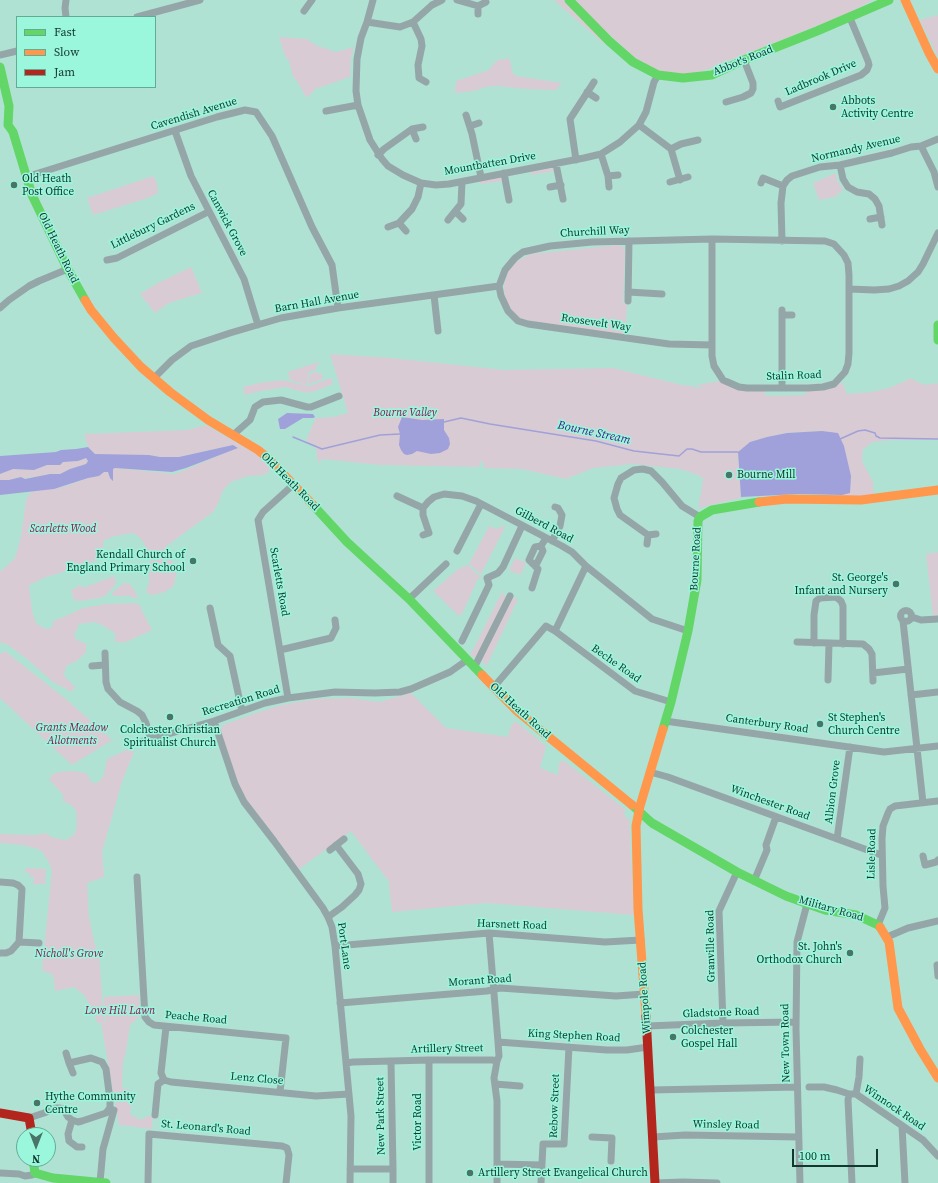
<!DOCTYPE html>
<style>
body{margin:0}
#map{position:relative;width:938px;height:1183px;overflow:hidden;background:#b0e2d4;font-family:"Source Serif 4",serif}
canvas{display:block}
.legend{position:absolute;left:16px;top:16px;width:140px;height:72px;box-sizing:border-box;background:#9bf7dc;border:1px solid #64ab96;margin:0;padding:5px 7px;list-style:none;font-size:12px;color:#11382e}
.legend li{display:flex;align-items:center;gap:8px;height:20px}
.legend b{width:20px;border:1px solid #64ab96}
.north{position:absolute;left:16px;top:1127px;width:40px;height:40px;box-sizing:border-box;background:#9bf7dc;border:1px solid #64ab96;border-radius:50%;rotate:180deg;font-size:11px;font-weight:700;line-height:16px;text-align:center;color:#11382e}
.north::after{content:'';display:block;margin:auto;width:14px;height:18px;background:#497468;clip-path:polygon(50% 0,100% 100%,50% 72%,0 100%)}
.scale{position:absolute;left:792px;top:1149px;width:86px;height:18px;box-sizing:border-box;border:2px solid #11382e;border-top:0;padding-left:5px;font-size:12px;line-height:14px;white-space:nowrap;color:#11382e;-webkit-text-stroke:3px #9bf7dc;paint-order:stroke}
</style>
<div id="map">
<canvas width="938" height="1183"></canvas>
<ul class="legend">
<li><b style="height:5px;background:#63d668"></b>Fast</li>
<li><b style="height:5px;background:#ff974d"></b>Slow</li>
<li><b style="height:5px;background:#b3261e"></b>Jam</li>
</ul>
<div class="north">N</div>
<div class="scale">100 m</div>
</div>
<script>
const ctx = document.querySelector('canvas').getContext('2d');
ctx.lineJoin = 'round';
function fill(path, color) { ctx.fillStyle = color; ctx.fill(path, 'evenodd'); }
const shape = rows => new Path2D(rows.map(r => 'M' + r).join(''));
function strokePath(path, color, width, dash) { ctx.strokeStyle = color; ctx.lineWidth = width; ctx.lineCap = dash ? 'butt' : 'round'; ctx.setLineDash(dash || []); ctx.stroke(path); }
function label(font, color, halo, rows, align = 'center') {
  ctx.font = font + ' "Source Serif 4",serif'; ctx.lineWidth = 3; ctx.setLineDash([]); ctx.textBaseline = 'middle'; ctx.strokeStyle = halo; ctx.fillStyle = color; for (const [text, x, y, turn = 0] of rows) {
    ctx.save(); ctx.translate(x, y); ctx.rotate((+turn || 0) * Math.PI / 180); ctx.textAlign = isNaN(turn) ? turn : align; if (halo) ctx.strokeText(text, 0, 0); ctx.fillText(text, 0, 0); ctx.restore();
  }
}
const green = shape([
 [554,0,563,0,605,43,603,43],
 [571,0,873,0,849,13,703,71,691,74,667,74,641,63],
 [938,15,938,57,920,20],
 [279,37,307,39,315,45,336,52,354,47,351,57,350,77,315,89,309,96,306,97,297,81,293,77,289,61,285,56],
 [501,59,510,59,512,72,516,76,562,83,556,90,551,90,525,89,498,86,485,87,474,91,455,93,456,81,489,70,495,62],
 [551,168,554,169,555,171,531,175,531,172],
 [836,173,837,181,843,189,835,197,819,200,813,183],
 [153,176,157,183,158,193,148,198,93,215,87,198],
 [501,177,504,181,480,184,480,181],
 [619,245,623,247,625,250,623,303,627,303,625,336,525,320,517,316,511,309,506,301,504,292,504,284,507,273,515,262,531,254],
 [191,267,202,293,169,303,155,313,140,294,156,284],
 [330,354,391,358,504,370,613,368,682,385,692,386,696,388,706,387,696,386,696,385,720,381,765,391,765,396,806,395,806,391,827,390,842,382,847,394,872,392,889,388,912,378,917,382,926,385,937,383,938,384,938,440,892,440,873,442,863,449,862,461,873,482,874,496,842,496,822,431,787,433,767,437,750,442,738,452,741,498,698,508,702,488,703,478,693,473,680,469,633,464,593,468,566,479,522,469,485,468,481,460,479,467,380,465,323,459,318,463,316,448,306,440,316,418,333,417,348,413],
 [318,362,319,364,316,366,316,369,308,373,307,385,290,380,288,372],
 [316,371,317,373,322,374,323,379,308,384,309,375],
 [331,378,333,384,310,393,309,391,307,393,285,387,260,391,245,395,243,387,259,383,282,380,309,386],
 [206,425,256,454,270,466,269,472,263,475,248,476,231,482,224,489,220,497,219,502,213,512,165,547,173,563,176,574,174,585,170,589,162,593,151,595,146,592,149,583,149,575,151,566,150,555,142,540,134,533,114,536,103,541,103,558,76,568,46,577,29,585,32,611,36,623,45,629,52,628,54,619,57,620,83,608,106,604,135,603,141,606,141,609,152,630,126,642,115,642,115,633,102,625,95,622,79,624,74,636,77,640,86,644,86,652,78,660,66,666,64,676,75,687,72,692,53,682,27,659,8,645,0,642,0,572,15,558,21,537,26,500,31,492,63,487,88,478,99,476,104,472,108,472,110,478,113,476,113,469,115,468,175,474,237,448,233,445,179,457,160,457,149,455,105,455,95,454,88,447,84,434,187,430],
 [86,458,88,461,86,464,70,469,60,474,50,474,35,477,29,477,25,479,21,477,9,480,0,480,0,474,13,469,34,470,47,465,60,465,63,462,78,461],
 [506,525,481,574,478,572,469,564,489,526,496,529],
 [938,552,938,615,933,616,926,554],
 [515,558,526,563,520,575,509,570],
 [468,565,477,574,481,576,481,578,478,578,463,612,459,616,433,591,458,569],
 [114,576,116,584,104,597,81,601,74,600,71,590,81,585,83,588],
 [124,583,130,584,136,593,138,599,129,596,113,596,112,593,114,591],
 [502,592,503,593,506,599,479,656,473,657,470,656],
 [517,598,518,599,487,665,483,663,482,656,512,599],
 [5,651,67,700,112,740,72,765,0,698,0,654],
 [411,693,446,728,508,737,510,728,515,721,546,746,540,768,558,775,559,763,563,760,626,810,624,813,626,818,629,818,634,915,486,903,392,912,389,884,390,883,351,831,299,869,241,792,220,731,221,727,226,724,256,713,278,706,297,702,319,699,351,698,379,702],
 [131,748,134,752,122,781,102,852,104,877,87,883,89,917,94,942,99,956,104,1022,97,1023,95,1014,84,995,74,987,55,991,53,975,42,970,52,870,48,861,41,850,23,845,0,843,0,834,36,835,45,833,54,838,66,840,74,835,77,826,76,810,70,804,63,801,63,795,49,779,52,775,58,772,71,771,86,773,92,783,99,782,104,775,107,759],
 [26,868,46,869,45,884,33,884,34,877,30,877,30,873,25,873],
 [139,995,140,1016,130,1025,126,1051,123,1062,122,1088,129,1089,128,1103,131,1105,130,1112,132,1116,137,1117,137,1119,144,1119,147,1116,153,1116,152,1129,119,1125,101,1023,105,1022,104,997]
]);
const water = shape([
 [287,413,313,414,315,417,313,418,303,418,285,429,280,429,278,419],
 [402,417,422,420,444,419,444,430,449,438,450,444,448,449,440,453,431,454,417,451,412,454,407,455,404,454,401,450,399,445,400,434,398,427],
 [822,431,838,433,844,446,851,476,850,493,842,495,798,494,741,497,738,452,750,442,767,437,787,433],
 [233,445,238,448,186,468,172,472,115,468,113,469,113,481,110,478,108,472,104,472,99,476,88,478,54,489,0,495,0,480,9,480,21,477,25,479,50,474,60,474,70,469,86,464,88,461,86,458,78,461,63,462,60,465,47,465,34,470,13,469,0,474,0,456,56,452,61,450,76,449,88,447,95,454,149,455,160,457,179,457]
]);
const stream = shape([
 [444,422,461,418,490,424,596,441,634,451,679,456,687,449,692,449,701,452,738,452],
 [293,437,322,449,380,435,400,434],
 [840,439,858,431,865,430,875,433,876,436,880,438,938,439]
]);
const street = shape([
 [373,0,367,22,361,38,357,59,356,91,358,105,370,140,382,159,388,166,403,175,421,183,436,185,449,184,584,158,601,154,620,142,639,125,646,112,654,82,658,75],
 [457,0,478,6,486,2],
 [478,6,478,14],
 [304,11,312,0],
 [66,17,65,8,66,0],
 [137,17,200,0],
 [367,22,400,27,413,22,432,5,442,0],
 [413,22,421,39,422,46,418,65,419,78,426,82],
 [0,55,17,51],
 [587,92,596,98],
 [778,101,780,107,861,75,867,70,869,65,868,61,850,18],
 [726,102,743,97,751,93,753,89,753,83,744,60],
 [326,111,358,105],
 [466,115,472,134,481,177],
 [639,125,671,149,680,180],
 [470,126,479,123],
 [412,129,416,139],
 [175,131,191,176,244,279,258,325],
 [921,146,934,172,938,187],
 [671,149,681,144,698,140],
 [601,154,608,176,609,187],
 [378,155,384,149,412,129,423,127],
 [576,160,570,119,594,82],
 [556,164,563,199],
 [840,165,843,179,848,187,857,192,869,194,875,199,879,206,882,225],
 [504,173,509,200],
 [608,176,618,175],
 [26,177,217,117,245,110,256,112,272,136,312,227,332,265,338,308],
 [670,182,688,177],
 [761,183,763,178,783,186],
 [550,187,561,185],
 [456,212,463,219],
 [870,219,881,217],
 [448,220,461,204,462,182],
 [399,223,406,231],
 [388,227,399,223,412,209,418,197,421,183],
 [712,239,712,356,714,366,723,380,739,387,747,388,808,388,823,387,834,384,845,372,848,364,849,353,849,275,848,263,844,255,834,244,825,241,712,239,592,242,550,246,523,252,515,258,505,270,499,286,501,296,508,311,518,321,528,324,669,344,712,345],
 [782,241,781,203,783,186,787,180,792,176,820,167,840,165,892,153,911,147,921,146,938,139],
 [107,260,117,258,208,212],
 [850,289,874,290,889,289,899,286,908,281,918,272,923,264,938,233],
 [628,292,662,294],
 [434,295,438,331],
 [628,301,629,241],
 [0,308,9,300,29,286,39,281,63,271,67,268],
 [782,315,792,315],
 [154,378,172,360,191,346,230,333,281,318,338,308,499,286],
 [782,387,782,310],
 [233,435,250,420,255,407,263,402,281,400,307,407,311,407,339,396],
 [397,496,423,508],
 [656,534,648,535,620,515,617,509,614,498,618,484,621,478,634,470,643,469,651,471,662,482,682,506,700,517],
 [423,535,429,533,423,515,423,508,428,502,434,497,444,494,462,496,476,501,562,546,572,552,586,566,652,619,688,631],
 [552,541,560,526,562,515,558,508,555,507],
 [647,544,648,535],
 [457,551,481,504],
 [533,564,537,563,543,551,541,546],
 [532,588,538,569,529,560,535,547,541,546,546,538],
 [409,599,446,564],
 [210,608,218,645,230,656,242,711],
 '900.5 616a5.5 5.5 0 1 1 11 0a5.5 5.5 0 1 1-11 0Z',
 [912,617,921,620,938,619],
 [903,621,923,803],
 [555,631,635,691,671,702],
 [462,641,489,585,487,578,498,573,503,567,522,526],
 [797,642,863,644,869,649,872,654,873,681],
 [814,643,814,615,816,601,820,598,836,597,841,601,843,606,843,644],
 [280,650,331,638,336,628,335,620],
 [105,653,106,682,108,689,120,702,137,711,142,715,146,723,151,740],
 [92,666,104,665],
 [474,668,510,596],
 [873,673,908,669],
 [828,680,829,644],
 [493,688,546,626,555,631,586,566],
 [911,695,938,692],
 [288,698,258,520,263,512,294,484],
 [214,721,235,784,244,802,274,841,323,908,328,917,332,927,335,946,351,1116,350,1183],
 [665,721,884,752,938,746],
 [136,743,214,721,265,703,288,698,335,692,375,693,400,692,411,689,450,672,467,660],
 [650,772,668,777,881,855],
 [837,839,850,747],
 [330,850,344,839],
 [923,856,925,865,936,862,938,860],
 [137,877,145,1017,149,1022,154,1025,286,1038,280,1092],
 [754,881,767,850,766,845,776,817],
 [0,882,13,883,18,885,22,889,19,942,11,951,6,953,0,953],
 [328,917,342,907,355,895,359,890,361,884,358,874,336,845],
 [878,925,885,908,883,886,882,839,883,826,888,813,890,809,895,806,938,801],
 [489,933,498,1042,499,1056,497,1061],
 [887,937,908,928,938,921],
 [19,942,39,943],
 [335,946,489,933,605,942,641,940],
 [938,965,937,965,938,976],
 [340,1003,487,991,500,988,616,996,644,994],
 [723,1023,719,911,737,872],
 [647,1026,723,1023,796,1022],
 [166,1027,161,1073,164,1080,171,1082,316,1096,349,1094],
 [498,1042,607,1050,627,1050,648,1047],
 [429,1060,429,1183],
 [69,1063,73,1073],
 [346,1063,353,1062,429,1060,492,1060,497,1061,494,1078,497,1101,497,1183],
 [495,1084,520,1086],
 [809,1087,824,1087,837,1090,849,1094,856,1094,923,1140,938,1156],
 [651,1090,797,1087],
 [849,1094,848,1100,852,1183],
 [856,1094,859,1077,860,1059],
 [155,1115,158,1084,164,1080],
 [29,1118,44,1113,56,1108,60,1108,63,1109,68,1117,72,1120,78,1122,82,1121,106,1113,110,1108,110,1100,106,1069,102,1062,91,1058,69,1063,66,1053],
 [72,1120,68,1134,69,1141,77,1147,82,1147],
 [902,1126,905,1183],
 [592,1137,612,1138,611,1161],
 [653,1137,685,1135,798,1137],
 [497,1164,542,1165],
 [350,1169,393,1169,391,1062],
 [393,1169,393,1182],
 [0,1173,19,1174,25,1176,32,1175,35,1173],
 [100,1182,103,1149,114,1110],
 [148,1183,149,1134,282,1146,287,1148,289,1155,286,1183],
 [541,1183,543,1144,564,1144,569,1047],
 [655,1183,683,1182,717,1183],
 [800,1183,796,1029,797,942,807,904]
]);
const fast = shape([
 [569,0,609,41,633,62,658,75,683,78,712,75,744,60,817,31,889,0],
 [0,67,9,106,8,125,13,132,32,195,67,268,85,300],
 [938,325,938,340],
 [313,505,347,542,409,599,482,675],
 [663,729,671,702,688,631,697,580,698,521,700,517,712,510,759,502],
 [632,805,652,823,737,872,786,896,825,910,856,915,878,925,880,927],
 [33,1159,35,1173,53,1178,106,1183]
]);
const slow = shape([
 [905,0,929,53,938,69],
 [85,300,91,310,114,338,141,367,170,392,208,420,258,450,269,459,313,505],
 [759,502,787,499,861,500,938,490],
 [482,675,517,711,632,805],
 [880,927,889,942,898,1008,920,1049,938,1078],
 [646,1016,638,909,636,826,640,806,663,729]
]);
const jam = shape([
 [646,1016,655,1183],
 [0,1113,29,1118,32,1135]
]);
const markers = [
 [833,107,4,"#497468"],
 [14,185,4,"#497468"],
 [729,475,4,"#497468"],
 [193,561,4,"#497468"],
 [896,584,4,"#497468"],
 [170,717,4,"#497468"],
 [820,724,4,"#497468"],
 [850,953,4,"#497468"],
 [673,1037,4,"#497468"],
 [37,1103,4,"#497468"],
 [470,1173,4,"#497468"]
];
const streetNames = [
 ["Abbot's Road",743,61,-22],
 ["Ladbrook Drive",821,78,-23],
 ["Cavendish Avenue",194,114,-17],
 ["Normandy Avenue",856,149,-13],
 ["Mountbatten Drive",490,164,-10],
 ["Canwick Grove",227,223,62],
 ["Littlebury Gardens",153,226,-26],
 ["Churchill Way",595,232,-3],
 ["Old Heath Road",58,248,64],
 ["Barn Hall Avenue",317,302,-10],
 ["Roosevelt Way",596,323,8],
 ["Stalin Road",794,376,-2],
 ["Old Heath Road",290,482,45],
 ["Gilberd Road",544,525,28],
 ["Bourne Road",696,559,-87],
 ["Scarletts Road",279,582,80],
 ["Beche Road",616,664,35],
 ["Recreation Road",241,701,-17],
 ["Old Heath Road",520,711,42],
 ["Canterbury Road",767,724,8],
 ["Albion Grove",833,792,-83],
 ["Winchester Road",770,803,20],
 ["Lisle Road",872,854,-89],
 ["Military Road",831,909,16],
 ["Harsnett Road",512,925,2],
 ["Port Lane",344,946,82],
 ["Granville Road",711,946,-91],
 ["Morant Road",480,981,-4],
 ["Wimpole Road",645,998,-94],
 ["Gladstone Road",721,1013,-2],
 ["Peache Road",196,1018,5],
 ["King Stephen Road",574,1036,3],
 ["New Town Road",786,1043,-91],
 ["Artillery Street",447,1049,-1],
 ["Lenz Close",257,1079,5],
 ["Rebow Street",555,1106,-88],
 ["Winnock Road",894,1108,34],
 ["New Park Street",381,1116,-91],
 ["Victor Road",418,1122,-90],
 ["Winsley Road",726,1125,1],
 ["St. Leonard's Road",206,1128,5]
];
const poiNames = [
 ["Abbots",841,101],
 ["Activity Centre",841,114],
 ["Old Heath",22,179],
 ["Post Office",22,192],
 ["Bourne Mill",737,475],
 ["Kendall Church of",185,555,"right"],
 ["England Primary School",185,568,"right"],
 ["St. George's",888,578,"right"],
 ["Infant and Nursery",888,591,"right"],
 ["St Stephen's",828,718],
 ["Church Centre",828,731],
 ["Colchester Christian",170,730,"center"],
 ["Spiritualist Church",170,743,"center"],
 ["St. John's",842,947,"right"],
 ["Orthodox Church",842,960,"right"],
 ["Colchester",681,1031],
 ["Gospel Hall",681,1044],
 ["Hythe Community",45,1097],
 ["Centre",45,1110],
 ["Artillery Street Evangelical Church",478,1173]
];
const parkNames = [
 ["Bourne Valley",405,413],
 ["Scarletts Wood",63,529],
 ["Grants Meadow",72,728],
 ["Allotments",72,741],
 ["Nicholl's Grove",69,954],
 ["Love Hill Lawn",120,1011]
];
const waterNames = [
 ["Bourne Stream",594,433,12]
];
fill(green, '#d9cbd3');
fill(water, '#a0a1da');
strokePath(stream, '#a0a1da', 1.5);
strokePath(street, '#95a6a9', 7);
strokePath(fast, '#63d668', 9);
strokePath(slow, '#ff974d', 9);
strokePath(jam, '#b3261e', 9);
for (const [x, y, r, color] of markers) { const dot = new Path2D(); dot.arc(x, y, r, 0, 2 * Math.PI); ctx.fillStyle = color; ctx.fill(dot); strokePath(dot, '#9bf7dc', 1.5); }
label('11px', '#11382e', '#9bf7dc', streetNames);
label('11px', '#11382e', '#9bf7dc', poiNames, 'left');
label('italic 11px', '#891555', '#9bf7dc', parkNames);
label('italic 12px', '#452087', '#9bf7dc', waterNames);
</script>
